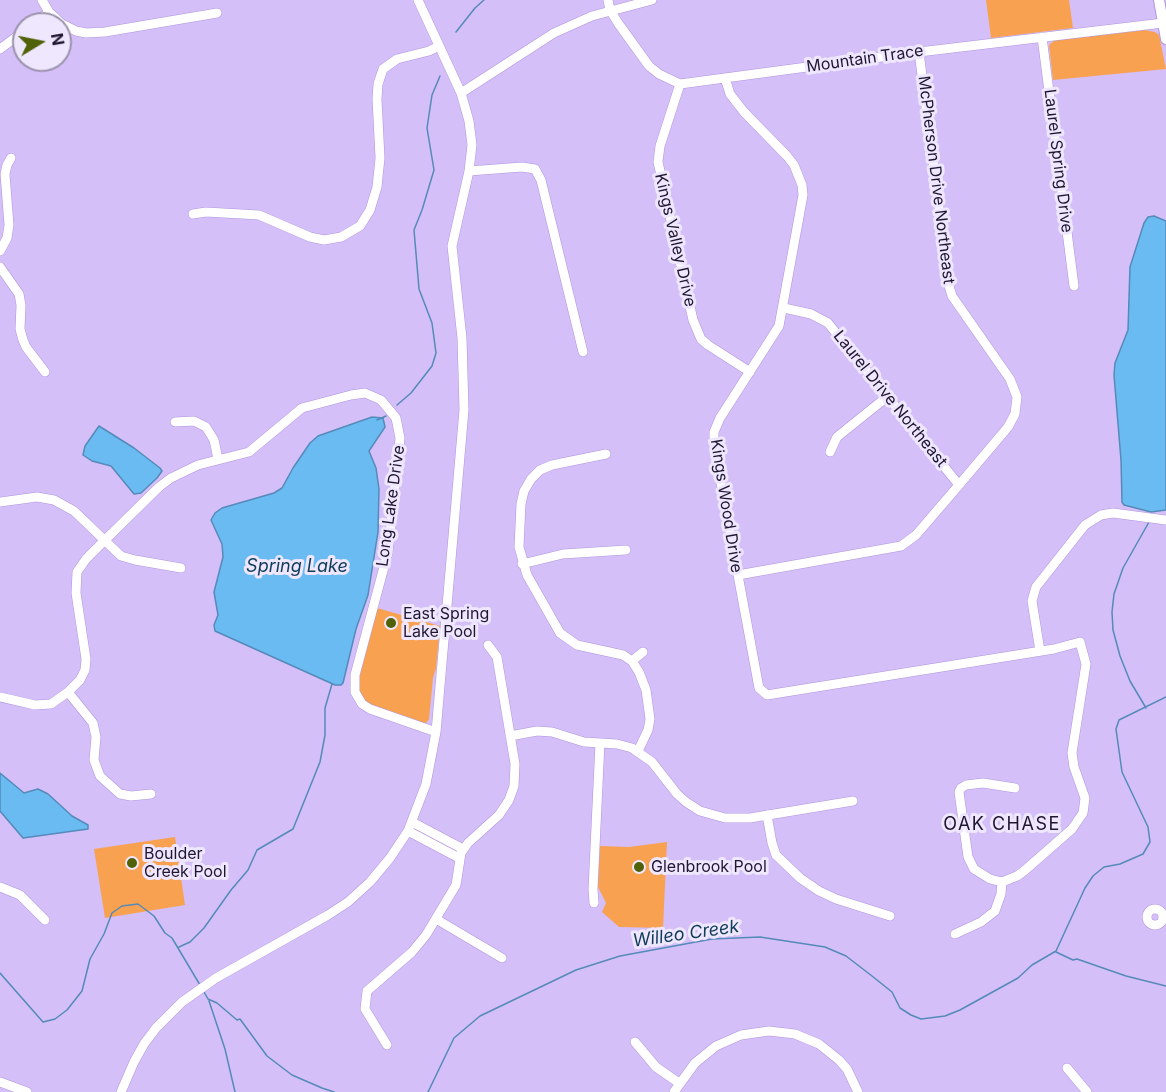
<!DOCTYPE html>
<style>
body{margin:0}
#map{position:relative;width:1166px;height:1092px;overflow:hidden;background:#d4bff9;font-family:Inter,sans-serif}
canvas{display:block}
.north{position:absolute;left:12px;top:12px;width:60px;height:60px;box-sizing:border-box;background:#eee7fe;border:2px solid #9c93ac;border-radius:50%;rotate:80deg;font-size:16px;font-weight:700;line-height:24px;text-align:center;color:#211631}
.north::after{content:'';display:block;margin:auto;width:21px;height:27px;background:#506107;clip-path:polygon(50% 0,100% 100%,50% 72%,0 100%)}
</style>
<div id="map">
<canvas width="1166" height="1092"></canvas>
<div class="north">N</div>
</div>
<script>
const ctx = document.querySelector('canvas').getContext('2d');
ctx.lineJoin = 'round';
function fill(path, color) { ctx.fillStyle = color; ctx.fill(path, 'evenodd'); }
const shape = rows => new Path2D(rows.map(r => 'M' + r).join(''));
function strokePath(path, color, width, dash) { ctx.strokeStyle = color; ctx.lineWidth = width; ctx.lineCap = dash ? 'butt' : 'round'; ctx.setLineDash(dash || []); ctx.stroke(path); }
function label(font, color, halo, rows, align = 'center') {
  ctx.font = font + ' Inter,sans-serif'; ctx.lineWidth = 6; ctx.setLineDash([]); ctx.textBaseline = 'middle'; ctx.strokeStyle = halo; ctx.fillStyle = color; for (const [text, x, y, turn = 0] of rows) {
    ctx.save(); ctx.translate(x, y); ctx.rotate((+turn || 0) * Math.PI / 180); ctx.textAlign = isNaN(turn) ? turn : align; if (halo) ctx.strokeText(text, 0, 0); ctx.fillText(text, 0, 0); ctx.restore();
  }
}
const green = shape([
 [986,0,1069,0,1073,28,991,38],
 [1145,30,1155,32,1159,35,1166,69,1053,80,1049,45,1055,40],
 [377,608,440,626,436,668,433,678,429,719,427,722,423,724,367,703,360,693,359,679],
 [175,837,185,905,105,918,94,849],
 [667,842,663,928,619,927,602,912,606,903,598,887,600,846,629,847]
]);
const water = shape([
 [1154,216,1166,221,1166,510,1151,512,1124,505,1122,502,1121,460,1114,375,1115,363,1128,330,1130,267,1144,223,1148,217,1154,216],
 [372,417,383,418,385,427,369,451,376,468,379,489,378,532,368,595,356,629,343,683,341,685,335,685,215,631,214,625,218,615,214,592,223,557,222,544,211,520,215,513,222,508,274,493,282,488,293,468,310,443,318,436,372,417],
 [99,426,134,448,160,468,162,471,157,478,141,493,134,494,111,466,92,461,83,455,85,446,99,426],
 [0,773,24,793,38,789,48,794,72,816,88,825,88,829,23,838,0,811,0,773]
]);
const stream = shape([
 [456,32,475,8,484,0],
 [397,405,411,393,432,366,436,353,432,323,419,289,414,230,422,210,434,170,427,128,432,95,440,76],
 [377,420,386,416],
 [1146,708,1130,681,1120,656,1113,630,1112,612,1114,594,1123,568,1149,522],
 [179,947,190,942,204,928,231,890,248,870,257,850,293,829,320,762,325,735,325,708,332,684],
 [1056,952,1073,960,1077,959,1126,976,1166,986],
 [0,973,43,1022,55,1019,67,1010,82,991,90,959,104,934,112,913,122,906,138,904,154,916,165,933,172,938,200,985],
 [204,992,208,999,217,1003,237,1020,240,1019,267,1056,292,1075,322,1088,334,1092],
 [209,1001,225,1049,235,1092],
 [428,1092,454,1038,480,1016,576,970,620,956,712,939,760,937,825,947,846,956,872,976,892,992,900,1008,911,1015,921,1019,945,1016,960,1010,1018,978,1032,965,1056,951,1085,888,1093,876,1104,867,1120,864,1143,854,1150,842,1148,827,1122,772,1116,729,1119,720,1166,697]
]);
const minor = shape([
 [42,0,49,12,62,24,76,31,86,33,105,32,217,13],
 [608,0,610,10,618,23,649,66,659,74,680,84,919,52,1163,23],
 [33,24,49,12],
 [1042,37,1074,286],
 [0,49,24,31],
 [725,78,730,94,744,112,787,156,794,165,802,185,803,195,779,326,720,418,714,432,714,446,759,688,767,695,773,694,1054,649,1080,642,1086,664,1072,753,1074,767,1085,798,1083,813,1072,829,1024,871,1017,876,1002,882,990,879,974,869,968,857,959,792,961,788,966,785,983,783,1015,788],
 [680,84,660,146,658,162,693,320,701,339,708,345,750,372],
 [461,93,554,33,592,16,652,0],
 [469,171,522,167,535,169,541,180,583,352],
 [193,214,206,212,259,215,310,237,324,240,341,237,360,226,370,210,377,187,380,158,377,99,378,84,383,69,397,59,429,51,439,46],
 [0,251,7,238,9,225,5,174,7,165,11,158],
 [0,267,19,294,21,305,20,329,23,340,26,347,45,372],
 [784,308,811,314,828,323,959,485],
 [175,422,194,421,206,427,214,440,218,459],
 [830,452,837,437,888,396],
 [606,454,552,465,540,470,531,479,524,491,521,504,519,547,527,575,560,633,577,645,623,655,632,661,639,672,646,690,650,719,648,730,638,751],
 [0,502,37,497,54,500,74,511,121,556,135,560,181,568],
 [522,564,563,554,626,550],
 [738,575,901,546,916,535,959,485,1008,427,1015,414,1017,397,1010,379,952,296,949,286,919,52],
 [1040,651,1032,601,1036,587,1085,525,1101,515,1113,513,1166,520],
 [632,661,643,652],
 [68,692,93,723,96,737,94,760,100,776,120,794,131,796,151,794],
 [0,697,35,705,51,704,68,692,80,680,85,670,86,659,76,593,77,572,86,559,104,541,159,487,171,478,198,465,249,452,302,408,351,395,365,393,381,400,396,418,400,438,388,552,355,675,355,692,362,704,370,709,436,732],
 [510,736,537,731,552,732,584,742,617,744,632,748,652,762,677,794,686,802,700,811,725,818,750,818,853,801],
 [767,815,772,843,776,855,800,878,819,891,836,899,890,916],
 [412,822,463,849],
 [408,831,459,858],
 [0,887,20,895,45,920],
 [594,903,593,889,600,743],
 '1147 917a8 8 0 1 1 16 0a8 8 0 1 1-16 0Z',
 [436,919,502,958],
 [955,934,981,922,995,911,1001,894,1002,882],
 [635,1042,656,1067,679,1083],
 [387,1045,365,1009,367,991,412,952,426,935,456,885,461,853,468,843,499,815,509,800,514,786,515,764,497,657,488,645],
 [1067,1068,1087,1092],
 [0,1082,27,1092],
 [121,1092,134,1062,144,1044,156,1028,182,1002,216,978,328,915,348,902,370,882,390,858,408,831,426,784,436,732,464,410,462,338,452,246,469,171,472,145,469,121,461,93,418,0],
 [674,1092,695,1063,716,1046,741,1035,769,1031,795,1034,819,1044,839,1060,847,1069,858,1092]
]);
const major = shape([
 [1159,0,1166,39]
]);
const markers = [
 [391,623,6,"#506107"],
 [132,863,6,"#506107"],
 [639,867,6,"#506107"]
];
const streetNames = [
 ["Mountain Trace",865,59,-8],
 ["Laurel Spring Drive",1058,161,83],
 ["McPherson Drive Northeast",936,180,83],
 ["Kings Valley Drive",675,240,77],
 ["Laurel Drive Northeast",890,399,51],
 ["Long Lake Drive",391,506,-82],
 ["Kings Wood Drive",726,506,81]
];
const poiNames = [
 ["East Spring",403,614],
 ["Lake Pool",403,632],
 ["Boulder",144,854],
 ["Creek Pool",144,872],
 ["Glenbrook Pool",651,867]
];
const waterNames = [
 ["Spring Lake",297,567],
 ["Willeo Creek",686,934,-8]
];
const neighbourhoodNames = [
 ["OAK CHASE",1002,825]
];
fill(green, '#f8a150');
fill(water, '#6bbbf3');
strokePath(water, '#558ab9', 1.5);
strokePath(stream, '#558ab9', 1.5);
strokePath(minor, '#b095dc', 10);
strokePath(major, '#b095dc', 12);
strokePath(minor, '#fff', 9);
strokePath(major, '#fff', 10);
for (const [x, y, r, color] of markers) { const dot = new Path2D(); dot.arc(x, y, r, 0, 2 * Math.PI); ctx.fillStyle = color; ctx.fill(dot); strokePath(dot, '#eee7fe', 2); }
label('16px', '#211631', '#eee7fe', streetNames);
label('16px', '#211631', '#eee7fe', poiNames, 'left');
label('italic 18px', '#103c59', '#eee7fe', waterNames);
ctx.letterSpacing = '1.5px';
label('18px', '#211631', '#eee7fe', neighbourhoodNames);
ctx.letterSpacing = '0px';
</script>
